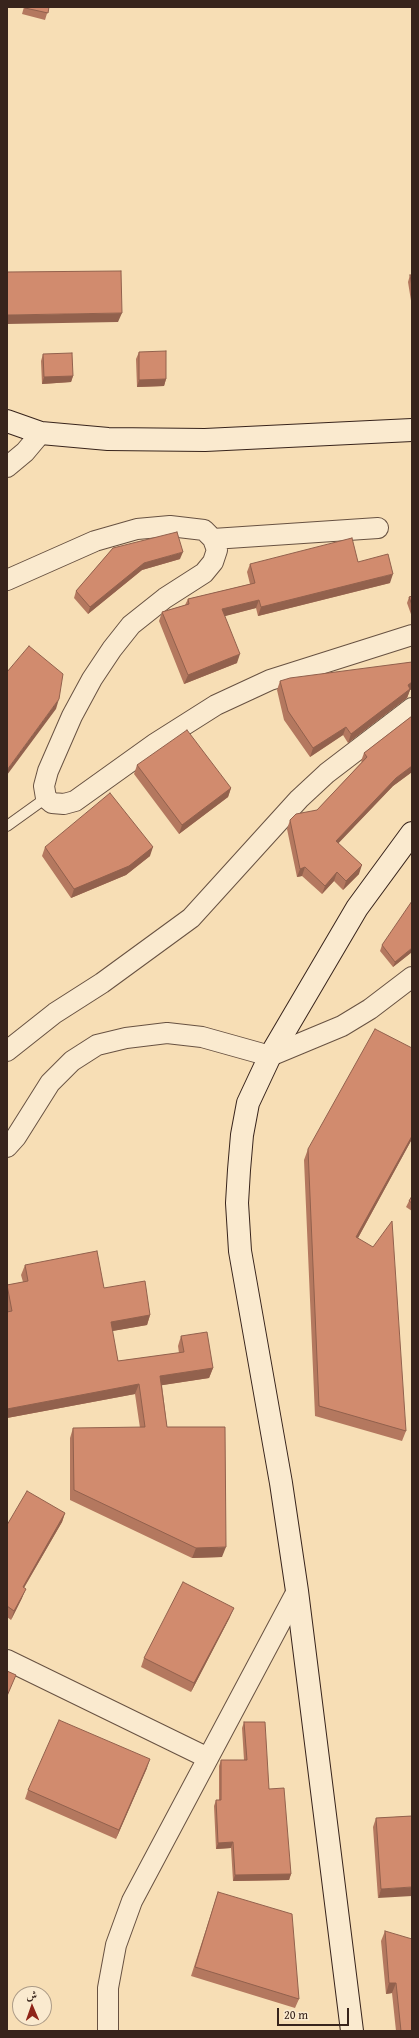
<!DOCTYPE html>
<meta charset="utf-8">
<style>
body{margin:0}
#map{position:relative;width:419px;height:2038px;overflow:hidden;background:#f7deb5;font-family:"Gentium Book Plus",Amiri,serif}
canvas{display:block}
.frame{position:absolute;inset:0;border:8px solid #38241c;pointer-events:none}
.north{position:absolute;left:12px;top:1986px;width:40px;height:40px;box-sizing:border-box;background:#faeacf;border:1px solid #ac9b87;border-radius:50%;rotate:358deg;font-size:11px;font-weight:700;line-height:16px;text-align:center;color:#38241c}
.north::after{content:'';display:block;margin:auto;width:14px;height:18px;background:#8f2418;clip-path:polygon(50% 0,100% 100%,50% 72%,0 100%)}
.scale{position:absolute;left:277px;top:2008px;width:72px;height:18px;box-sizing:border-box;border:2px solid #38241c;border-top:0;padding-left:5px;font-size:12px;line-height:14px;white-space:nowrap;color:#38241c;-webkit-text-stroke:3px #faeacf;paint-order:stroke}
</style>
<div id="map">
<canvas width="419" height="2038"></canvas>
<div class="frame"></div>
<div class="north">ش</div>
<div class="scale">20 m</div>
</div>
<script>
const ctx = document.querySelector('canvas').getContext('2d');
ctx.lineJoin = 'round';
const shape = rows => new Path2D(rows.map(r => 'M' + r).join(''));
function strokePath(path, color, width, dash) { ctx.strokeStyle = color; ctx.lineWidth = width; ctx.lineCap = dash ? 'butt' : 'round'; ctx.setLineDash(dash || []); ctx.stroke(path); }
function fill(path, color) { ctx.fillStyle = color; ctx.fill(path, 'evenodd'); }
const lane = shape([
 [7,826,46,798]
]);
const street = shape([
 [7,467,25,452,41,433],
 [213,539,378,528],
 [7,580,95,541,137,529,170,526,204,530,213,539,217,550,213,562,204,573,165,598,131,625,112,649,92,679,72,716,48,771,44,786,46,798,52,803,64,804,75,801,156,743,216,705,270,680,412,635],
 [7,1051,55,1013,102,983,191,918,299,799,327,773,412,708],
 [7,1147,16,1137,50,1083,72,1061,97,1045,126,1038,167,1033,202,1037,270,1056,342,1026,370,1009,412,977],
 [7,1660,208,1758],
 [108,2031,108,1988,116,1945,132,1901,297,1591]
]);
const secondary = shape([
 [7,421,41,433,108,439,205,440,412,430],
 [352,2031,297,1591,281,1483,240,1251,237,1203,239,1170,242,1135,248,1103,270,1056,357,908,412,833]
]);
const wall = shape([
 [24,7,49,7,45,20,22,14],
 [410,275,412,275,412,307,408,282],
 [139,352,166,379,164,386,137,387,136,359],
 [43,354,73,376,71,382,42,384,41,361],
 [113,548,180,559,142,570,88,614,74,598,76,591],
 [358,562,390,583,258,616,256,608,224,616,237,663,184,684,159,621,162,612,185,605,188,599,250,584,247,572,250,564],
 [412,596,412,617,407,603,409,597],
 [412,662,412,689,410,690,407,698,348,743,343,735,310,757,284,720,277,690,280,681],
 [412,716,412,772,393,786,338,843,359,874,343,890,334,881,322,894,302,876,297,877,287,829,290,820,317,810,362,762,361,761,364,753],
 [137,765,231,788,228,797,179,834,134,774],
 [45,847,150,856,126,875,71,898,42,856],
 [382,945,412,952,393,967,380,951],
 [412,1048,412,1139,358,1238,406,1431,402,1441,315,1416,304,1160,308,1149],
 [412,1196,412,1211,406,1207,409,1201],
 [25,1265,104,1288,150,1315,147,1325,112,1331,118,1361,179,1353,178,1346,181,1336,213,1368,209,1378,162,1385,167,1427,222,1557,192,1558,70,1500,70,1438,73,1428,140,1428,135,1394,7,1418,7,1285,23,1282,21,1275],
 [65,1513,62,1522,24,1588,22,1598,11,1620,7,1617,7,1525],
 [230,1617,191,1692,141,1667,144,1658],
 [244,1722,269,1789,291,1874,289,1880,233,1881,231,1848,216,1849,214,1806,216,1800,219,1800,219,1766,221,1760,244,1760,242,1728],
 [147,1768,116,1839,25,1799,28,1790],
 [412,1816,378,1898,373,1827,376,1818],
 [218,1892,299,1999,295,2008,191,1976],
 [385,1931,412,2031,396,2031,392,1993,386,1994,381,1941]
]);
const shadedWall = shape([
 [122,313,118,322,7,324,7,315],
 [73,376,71,382,42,384,44,377],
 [166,379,164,386,137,387,139,380],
 [183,552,180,559,142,570,88,614,90,607,144,563],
 [393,574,390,583,258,616,261,607],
 [259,600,256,608,218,618,222,609],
 [240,654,237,663,184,684,188,675],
 [412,682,412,689,410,690,407,698,348,743,351,734,408,685],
 [59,699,56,709,7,775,7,770],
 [346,727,343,735,310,757,313,748],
 [412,766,412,772,393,786,333,849,336,841,396,778],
 [231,788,228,797,179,834,182,825],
 [153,847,150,856,126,875,71,898,74,889],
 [362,865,359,874,343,890,346,881],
 [305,867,302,876,297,877,300,869],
 [337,872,334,881,322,894,325,886],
 [412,948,412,952,393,967,395,962],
 [412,1136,412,1139,353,1247,356,1237],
 [150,1315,147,1325,107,1332,111,1322],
 [213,1368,209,1378,157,1386,160,1376],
 [139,1384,135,1394,7,1418,7,1409],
 [65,1513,62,1522,19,1596,23,1587],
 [226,1547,222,1557,192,1558,196,1548],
 [26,1589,22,1598,11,1620,14,1611],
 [234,1608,230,1617,191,1692,194,1683],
 [150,1759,147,1768,116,1839,119,1830],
 [233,1842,231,1848,216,1849,218,1843],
 [291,1874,289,1880,233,1881,235,1875],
 [412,1887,412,1896,378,1898,381,1889],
 [389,1983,396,1983,392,1993,386,1994]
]);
const building = shape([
 [25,7,49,7,48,13,25,8,25,7],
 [121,271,122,313,7,315,7,272,121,271],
 [410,275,412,275,412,287,410,275],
 [166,351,166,379,139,380,139,352,166,351],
 [72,353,73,376,44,377,43,354,72,353],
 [177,532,183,552,144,563,90,607,76,591,113,548,177,532],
 [352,538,358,562,388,554,393,574,261,607,259,600,222,609,240,654,188,675,162,612,189,604,188,599,255,583,250,564,352,538],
 [412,596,412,605,409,597,412,596],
 [29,646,63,674,59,699,7,770,7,672,29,646],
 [412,662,412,682,408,685,410,689,351,734,346,727,313,748,288,711,280,681,290,678,412,662],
 [412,716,412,766,396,778,336,841,362,865,346,881,337,872,325,886,305,867,300,869,290,820,296,814,317,810,367,757,364,753,412,716],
 [187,730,231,788,182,825,137,765,187,730],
 [110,793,153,847,129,866,74,889,45,847,110,793],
 [412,901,412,948,395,962,382,945,412,901],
 [375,1029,412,1048,412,1136,356,1237,373,1247,392,1221,406,1431,319,1406,308,1149,375,1029],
 [412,1196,412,1203,409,1201,412,1196],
 [97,1251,104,1288,145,1281,150,1315,111,1322,118,1361,184,1352,181,1336,207,1332,213,1368,160,1376,167,1427,225,1427,226,1547,196,1548,74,1490,73,1428,145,1427,139,1384,7,1409,7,1312,12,1311,7,1285,28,1281,25,1265,97,1251],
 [27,1491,65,1513,23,1587,26,1589,14,1611,7,1606,7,1525,27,1491],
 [183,1582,234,1608,194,1683,144,1658,183,1582],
 [7,1671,16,1675,7,1696,7,1671],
 [59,1720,150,1759,119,1830,28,1790,59,1720],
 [244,1722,265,1722,269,1789,284,1788,291,1874,235,1875,233,1842,218,1843,216,1800,221,1800,221,1760,247,1760,244,1722],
 [412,1816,412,1887,381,1889,376,1818,412,1816],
 [218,1892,292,1914,299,1999,195,1967,218,1892],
 [385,1931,412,1939,412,2031,401,2031,396,1983,389,1983,385,1931]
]);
strokePath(lane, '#685242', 12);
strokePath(street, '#685242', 22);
strokePath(secondary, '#38241c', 24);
strokePath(lane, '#faeacf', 10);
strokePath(street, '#faeacf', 20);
strokePath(secondary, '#faeacf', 22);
fill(wall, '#b4785f');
fill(shadedWall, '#92614d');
fill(building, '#d18b6e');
strokePath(building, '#92614d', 1);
</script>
